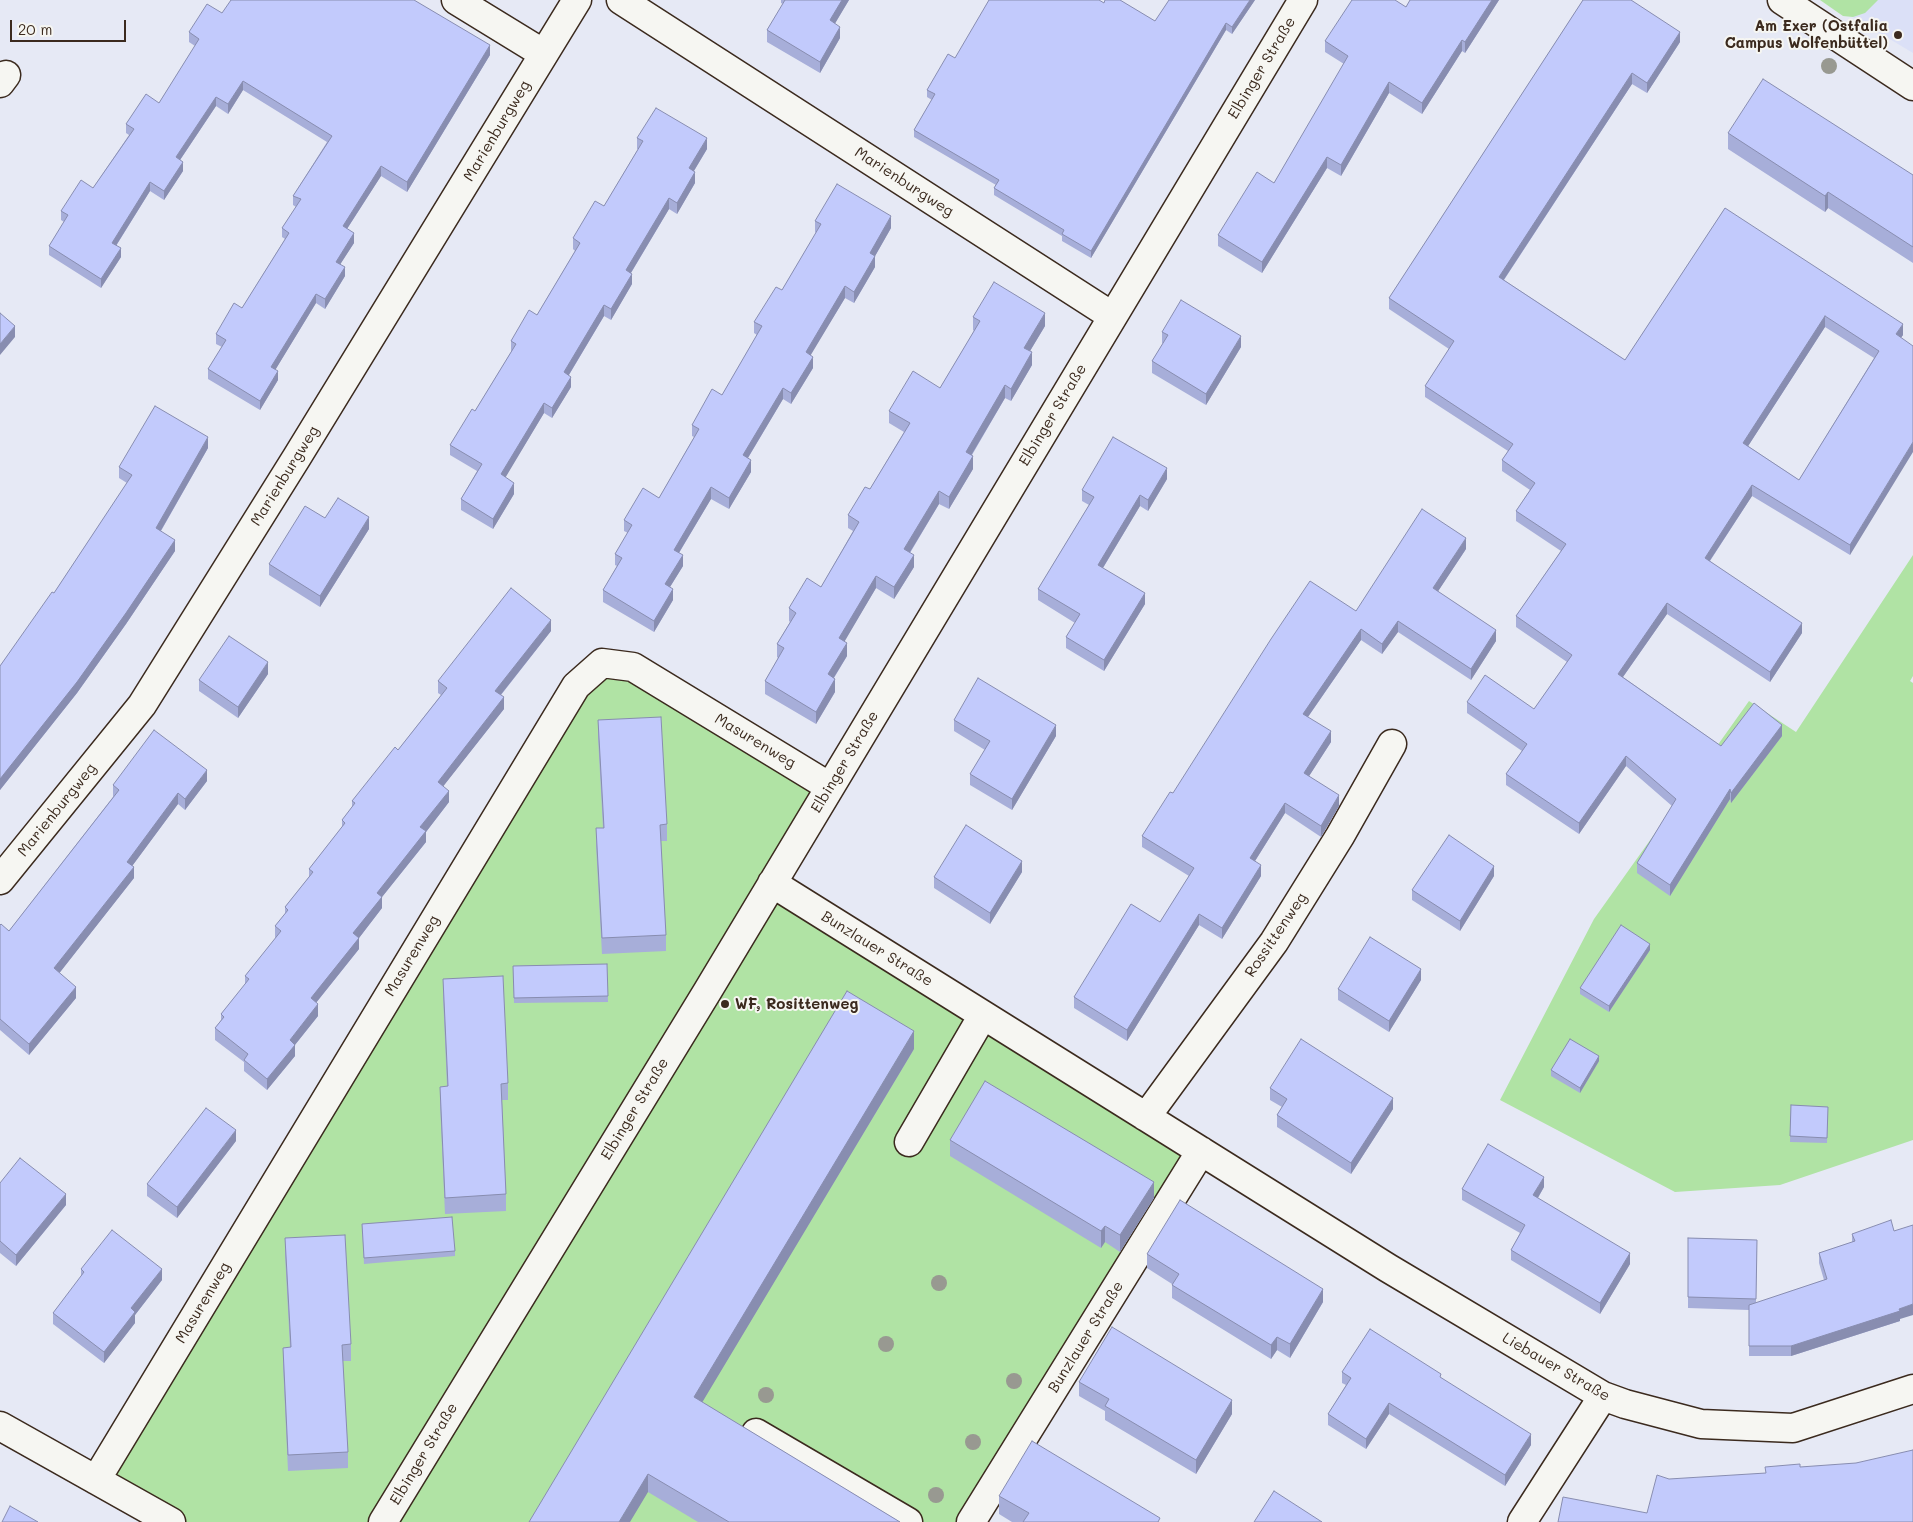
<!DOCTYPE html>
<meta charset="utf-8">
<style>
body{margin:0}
#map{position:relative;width:1913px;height:1522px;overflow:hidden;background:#e6e9f5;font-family:Mali,sans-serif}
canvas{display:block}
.scale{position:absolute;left:10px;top:20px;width:116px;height:22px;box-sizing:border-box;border:2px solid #3b2a1e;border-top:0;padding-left:6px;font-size:15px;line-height:18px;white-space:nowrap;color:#3b2a1e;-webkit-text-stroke:4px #f6f6f2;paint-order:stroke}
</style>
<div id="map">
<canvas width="1913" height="1522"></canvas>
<div class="scale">20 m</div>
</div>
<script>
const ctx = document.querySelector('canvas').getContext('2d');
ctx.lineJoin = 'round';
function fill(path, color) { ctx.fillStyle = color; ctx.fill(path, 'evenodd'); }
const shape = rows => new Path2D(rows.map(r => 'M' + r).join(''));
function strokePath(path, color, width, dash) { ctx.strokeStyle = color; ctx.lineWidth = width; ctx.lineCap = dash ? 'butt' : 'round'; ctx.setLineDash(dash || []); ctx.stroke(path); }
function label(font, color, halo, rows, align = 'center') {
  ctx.font = font + ' Mali,sans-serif'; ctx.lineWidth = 4; ctx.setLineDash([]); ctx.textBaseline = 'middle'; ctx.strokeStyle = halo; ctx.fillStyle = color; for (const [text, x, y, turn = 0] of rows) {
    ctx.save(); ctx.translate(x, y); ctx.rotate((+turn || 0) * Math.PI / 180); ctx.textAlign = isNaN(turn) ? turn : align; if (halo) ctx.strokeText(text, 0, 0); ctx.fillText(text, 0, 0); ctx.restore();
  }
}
const built = shape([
 [1824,0,1913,0,1913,53,1853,17]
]);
const green = shape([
 [1820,0,1878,0,1865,13,1853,17,1843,16],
 [1913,555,1913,676,1910,681,1913,683,1913,1140,1780,1185,1675,1192,1500,1100,1594,919,1749,701,1796,732],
 [602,663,830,787,772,883,1201,1151,971,1522,171,1522,96,1480]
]);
const minor = shape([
 [456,0,544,54],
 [621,0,1112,316],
 [1782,0,1913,86],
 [0,83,6,75],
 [0,880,142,705,297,457,577,0],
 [772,883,1388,1268,1603,1396,1625,1404,1701,1424,1793,1428,1913,1389],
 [1146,1117,1274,942,1340,836,1392,744],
 [909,1142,983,1015],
 [0,1426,171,1522],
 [756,1433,908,1522],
 [96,1480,576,686,602,663,633,667,830,787],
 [383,1522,707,992,1303,0],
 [971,1522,1201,1151],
 [1522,1522,1603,1396]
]);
const trees = [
 [1829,66],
 [939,1283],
 [886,1344],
 [1014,1381],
 [766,1395],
 [973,1442],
 [936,1495]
];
const wall = shape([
 [781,0,849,0,835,23,840,38,820,73,767,42,767,30,783,4,781,3],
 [1255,0,1232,34,1226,30,1091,258,1062,241,1062,236,994,195,994,188,996,185,914,137,914,130,932,100,927,97,927,90,955,58,1104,3,1155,21],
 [1410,0,1499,0,1465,53,1462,51,1422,114,1389,93,1341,176,1327,168,1262,273,1218,246,1218,235,1274,183,1344,64,1325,52,1325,41,1406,7],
 [1583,0,1680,42,1647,93,1632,84,1504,280,1625,360,1725,208,1903,335,1901,337,1850,555,1752,496,1710,561,1802,633,1770,682,1667,614,1623,677,1721,746,1782,736,1731,803,1730,799,1670,896,1637,873,1637,863,1672,806,1626,766,1579,834,1506,785,1506,774,1522,751,1467,713,1467,702,1534,709,1567,662,1516,627,1516,616,1561,551,1516,521,1516,511,1530,490,1502,471,1502,460,1508,451,1425,397,1425,386,1449,349,1389,309,1389,298],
 [1825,327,1874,358,1799,480,1748,446],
 [222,13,490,55,407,192,381,176,347,229,354,243,340,264,345,276,325,309,316,303,275,370,278,380,260,410,208,379,208,369,222,347,216,344,216,334,242,308,285,239,282,237,282,228,296,207,293,205,293,196,327,142,243,90,228,114,216,106,180,160,183,171,164,200,150,191,116,246,121,257,101,288,49,255,49,246,64,222,61,220,61,211,93,188,129,135,126,133,126,124,159,103,195,46,189,42,189,32],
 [1728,133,1913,175,1913,263,1828,208,1825,212,1728,149],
 [637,138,707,149,694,171,695,183,677,214,669,209,631,273,632,284,611,320,604,316,569,375,571,387,552,418,544,413,505,477,514,494,493,529,461,510,461,499,477,471,450,455,450,445,475,411,511,352,511,341,537,315,575,251,573,249,573,238,604,206,638,149,637,149],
 [815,221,891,228,875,256,875,267,854,303,845,298,810,355,813,368,791,404,783,399,748,458,751,472,729,509,711,499,679,553,683,566,670,587,673,600,654,632,603,602,603,590,617,566,615,565,615,554,628,533,624,531,624,520,659,498,694,437,692,436,692,425,722,395,757,335,754,333,754,322,782,290,816,233,815,232],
 [973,317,1045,326,1030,351,1032,365,1011,401,1005,398,972,455,973,469,949,509,939,504,910,553,914,567,894,599,876,588,844,641,847,656,834,678,835,692,816,724,765,694,765,681,778,658,777,657,777,644,790,622,789,621,789,608,821,587,853,531,848,528,848,515,870,489,904,432,889,423,889,411,940,388,974,331,973,330],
 [1162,332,1241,347,1206,405,1152,373,1152,361,1163,343,1162,343],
 [208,448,161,531,175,551,126,624,77,693,0,790,0,666,54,593,127,483,119,478,119,467],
 [1167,479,1148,511,1140,506,1103,568,1145,604,1104,671,1066,648,1066,637,1075,623,1038,600,1038,589,1089,505,1082,501,1082,490],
 [325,518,369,529,320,607,269,575,269,564],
 [1466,549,1438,591,1496,641,1471,680,1398,632,1382,654,1361,640,1308,717,1331,742,1309,776,1339,806,1321,837,1285,813,1255,861,1261,876,1222,939,1199,925,1127,1041,1074,1008,1074,997,1160,922,1189,876,1142,847,1142,836,1173,793,1356,611],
 [551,631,501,695,504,709,443,786,449,802,426,832,426,842,382,897,382,908,359,938,359,949,316,1003,318,1016,295,1045,295,1056,267,1090,244,1071,244,1062,215,1040,215,1028,221,1020,221,1014,245,985,245,976,276,938,275,938,275,926,285,914,285,907,309,877,309,869,342,827,342,820,352,807,352,801,398,750,441,695,438,693,438,681],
 [268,674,238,718,199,691,199,680],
 [598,720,667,824,667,841,661,841,666,935,666,951,602,954,596,845,596,828,603,828,598,737],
 [954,720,1056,736,1012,810,970,785,970,774,985,750,954,731],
 [207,781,185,810,178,804,132,866,134,878,59,973,76,998,29,1055,0,1030,0,925,9,931,113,797,113,785],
 [1022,872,990,924,934,888,934,877],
 [1494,876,1460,931,1412,900,1412,890],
 [1650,950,1609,1012,1580,994,1580,988],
 [607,964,608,1002,514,1003,513,966],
 [443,979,508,1083,508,1100,502,1100,506,1194,506,1211,445,1214,440,1103,440,1087,447,1086,443,995],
 [1421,980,1389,1032,1338,1000,1338,989],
 [914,1049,702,1402,900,1522,698,1522,648,1492,529,1522],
 [1599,1061,1580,1093,1551,1076,1551,1070],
 [1270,1088,1393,1109,1351,1174,1277,1127,1277,1115,1282,1107,1270,1100],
 [1791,1105,1828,1107,1827,1143,1790,1142],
 [950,1140,1154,1198,1120,1252,1105,1242,1101,1248,950,1156],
 [236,1141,177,1218,147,1196,147,1184],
 [0,1183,66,1205,16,1266,0,1253],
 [1544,1187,1538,1198,1630,1264,1600,1314,1511,1260,1511,1250,1520,1233,1462,1200,1462,1189],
 [362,1224,455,1251,455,1256,364,1264],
 [1852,1234,1900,1319,1900,1321,1791,1356,1749,1356,1749,1310,1688,1308,1688,1238,1757,1240,1756,1303,1824,1280,1819,1263,1819,1253,1852,1242],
 [285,1238,351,1344,351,1361,343,1361,348,1452,348,1468,288,1471,283,1364,283,1348,290,1347,285,1254],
 [1147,1254,1323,1302,1290,1358,1277,1350,1271,1359,1172,1298,1172,1284,1147,1268],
 [81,1269,162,1280,135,1315,135,1323,104,1363,53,1324,53,1313,81,1277],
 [1342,1372,1441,1378,1531,1445,1505,1486,1389,1414,1366,1449,1328,1425,1328,1414,1346,1385,1342,1383],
 [1079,1382,1232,1414,1196,1474,1105,1420,1105,1411,1079,1396],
 [999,1496,1160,1522,1012,1522,999,1514]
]);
const shadedWall = shape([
 [842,0,849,0,830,32,830,20],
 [1250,0,1255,0,1232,34,1232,27],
 [1492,0,1499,0,1465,53,1465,42],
 [1226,23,1226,30,1091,258,1091,251],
 [840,27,840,38,820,73,820,62],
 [1680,32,1680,42,1647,93,1647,83],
 [1462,40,1462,51,1422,114,1422,103],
 [490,45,490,55,407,192,407,182],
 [1632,73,1632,84,1499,287,1499,277],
 [243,81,243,90,228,114,228,104],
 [1389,82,1389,93,1341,176,1341,165],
 [216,97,216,106,176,166,176,157],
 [707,138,707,149,689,179,689,168],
 [1327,157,1327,168,1262,273,1262,262],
 [183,162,183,171,164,200,164,191],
 [381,166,381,176,343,235,343,226],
 [695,172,695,183,677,214,677,203],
 [150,182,150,191,112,252,112,243],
 [1828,192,1828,208,1825,212,1825,196],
 [669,198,669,209,626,281,626,270],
 [891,216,891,228,870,265,870,253],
 [354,233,354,243,336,271,336,262],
 [121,248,121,257,101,288,101,279],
 [875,256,875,267,854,303,854,292],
 [345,267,345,276,325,309,325,299],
 [632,274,632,284,611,320,611,309],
 [845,286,845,298,806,363,806,352],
 [316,294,316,303,271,377,271,367],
 [604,305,604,316,564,383,564,372],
 [1045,313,1045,326,1024,361,1024,348],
 [1825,316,1825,327,1743,454,1743,443],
 [1903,324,1903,335,1896,345,1896,334],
 [15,326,15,337,0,355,0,344],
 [1241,336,1241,347,1206,405,1206,394],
 [1032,352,1032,365,1011,401,1011,389],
 [813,357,813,368,791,404,791,393],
 [278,371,278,380,260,410,260,401],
 [571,377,571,387,552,418,552,408],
 [1005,385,1005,398,966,464,966,452],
 [783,388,783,399,743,466,743,455],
 [544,403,544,413,501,485,501,474],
 [208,437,208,448,156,539,156,528],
 [1913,442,1913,452,1850,555,1850,545],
 [973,456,973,469,949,509,949,497],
 [751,460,751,472,729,509,729,498],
 [1167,468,1167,479,1148,511,1148,500],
 [514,483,514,494,493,529,493,519],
 [1752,485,1752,496,1705,568,1705,558],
 [711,487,711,499,674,561,674,550],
 [939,491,939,504,904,562,904,549],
 [1140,495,1140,506,1098,576,1098,565],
 [369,517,369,529,320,607,320,596],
 [1466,538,1466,549,1433,599,1433,588],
 [175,540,175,551,126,624,77,693,0,790,0,779],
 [683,555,683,566,665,595,665,584],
 [914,555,914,567,894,599,894,587],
 [876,576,876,588,839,651,839,638],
 [673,589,673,600,654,632,654,621],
 [1145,593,1145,604,1104,671,1104,660],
 [1667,603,1667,614,1618,684,1618,674],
 [551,620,551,631,495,702,495,691],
 [1398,621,1398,632,1382,654,1382,644],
 [1802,623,1802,633,1770,682,1770,672],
 [1361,629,1361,640,1303,724,1303,714],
 [1496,630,1496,641,1471,680,1471,669],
 [847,643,847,656,828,687,828,674],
 [268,662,268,674,238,718,238,707],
 [835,679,835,692,816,724,816,712],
 [504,697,504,709,438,793,438,782],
 [1056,725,1056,736,1012,810,1012,799],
 [1782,725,1782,736,1731,803,1731,793],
 [1331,731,1331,742,1304,784,1304,773],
 [1626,756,1626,766,1579,834,1579,823],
 [207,770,207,781,185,810,185,799],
 [1730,789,1730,799,1670,896,1670,885],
 [449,791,449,802,426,832,426,842,382,897,382,908,359,938,359,949,311,1009,311,998,353,933,377,893,420,827],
 [178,793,178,804,127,873,127,862],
 [1339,795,1339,806,1321,837,1321,826],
 [1285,803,1285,813,1250,869,1250,858],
 [1022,861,1022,872,990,924,990,913],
 [1261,865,1261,876,1222,939,1222,928],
 [1494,866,1494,876,1460,931,1460,921],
 [134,867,134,878,54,980,54,968],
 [1199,914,1199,925,1127,1041,1127,1030],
 [1650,944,1650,950,1609,1012,1609,1006],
 [1421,969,1421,980,1389,1032,1389,1021],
 [76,987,76,998,29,1055,29,1044],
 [318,1004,318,1016,290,1051,290,1040],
 [914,1031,914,1049,694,1416,694,1397],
 [295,1045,295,1056,267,1090,267,1079],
 [1599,1056,1599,1061,1580,1093,1580,1088],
 [1393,1098,1393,1109,1351,1174,1351,1163],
 [236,1130,236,1141,177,1218,177,1207],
 [1544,1177,1544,1187,1533,1206,1533,1195],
 [1154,1182,1154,1198,1120,1252,1120,1235],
 [66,1194,66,1205,16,1266,16,1255],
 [1105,1226,1105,1242,1101,1248,1101,1231],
 [1630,1253,1630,1264,1600,1314,1600,1303],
 [162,1269,162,1280,135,1315,135,1323,104,1363,104,1352,131,1308],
 [1323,1289,1323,1302,1290,1358,1290,1344],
 [1913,1304,1913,1315,1900,1319,1900,1321,1791,1356,1791,1346],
 [1277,1337,1277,1350,1271,1359,1271,1345],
 [1232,1400,1232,1414,1196,1474,1196,1460],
 [1389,1403,1389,1414,1366,1449,1366,1439],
 [1531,1434,1531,1445,1505,1486,1505,1475],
 [648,1474,648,1492,630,1522,619,1522]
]);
const building = shape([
 [231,0,414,0,490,45,407,182,381,166,343,226,354,233,336,262,345,267,325,299,316,294,271,367,278,371,260,401,208,369,226,340,216,334,234,303,242,308,289,233,282,228,301,199,293,196,332,136,243,81,228,104,216,97,176,157,183,162,164,191,150,182,112,243,121,248,101,279,49,246,68,215,61,211,81,180,93,188,134,129,126,124,146,94,159,103,199,39,189,32,207,4,222,13,231,0],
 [785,0,842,0,830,20,840,27,820,62,767,30,785,0],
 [989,0,1099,0,1104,3,1105,0,1120,0,1155,21,1169,0,1250,0,1232,27,1226,23,1091,251,1062,234,1064,230,994,188,999,180,914,130,935,94,927,90,948,54,955,58,989,0],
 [1352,0,1395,0,1406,7,1410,0,1492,0,1465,42,1462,40,1422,103,1389,82,1341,165,1327,157,1262,262,1218,235,1257,172,1274,183,1348,56,1325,41,1352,0],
 [1583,0,1631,0,1680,32,1647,83,1632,73,1499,277,1625,360,1725,208,1903,324,1896,334,1913,346,1913,442,1850,545,1752,485,1705,558,1802,623,1770,672,1667,603,1618,674,1721,746,1754,703,1782,725,1731,793,1730,789,1670,885,1637,863,1676,799,1626,756,1579,823,1506,774,1527,744,1467,702,1485,675,1534,709,1572,655,1516,616,1566,544,1516,511,1535,483,1502,460,1513,444,1425,386,1454,341,1389,298,1583,0],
 [1825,316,1879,351,1799,480,1743,443,1825,316],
 [1763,79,1913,175,1913,247,1828,192,1825,196,1728,133,1763,79],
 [656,108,707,138,689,168,695,172,677,203,669,198,626,270,632,274,611,309,604,305,564,372,571,377,552,408,544,403,501,474,514,483,493,519,461,499,482,464,450,445,472,409,475,411,516,344,511,341,529,310,537,315,580,243,573,238,595,201,604,206,643,141,637,138,656,108],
 [837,184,891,216,870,253,875,256,854,292,845,286,806,352,813,357,791,393,783,388,743,455,751,460,729,498,711,487,674,550,683,555,665,584,673,589,654,621,603,590,622,558,615,554,632,525,624,520,643,488,659,498,699,429,692,425,712,389,722,395,762,326,754,322,776,287,782,290,821,224,815,221,837,184],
 [994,282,1045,313,1024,348,1032,352,1011,389,1005,385,966,452,973,456,949,497,939,491,904,549,914,555,894,587,876,576,839,638,847,643,828,674,835,679,816,712,765,681,784,648,777,644,796,613,789,608,807,578,821,587,859,522,848,515,865,487,870,489,910,423,889,411,913,371,940,388,980,321,973,317,994,282],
 [1181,300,1241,336,1206,394,1152,361,1168,335,1162,332,1181,300],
 [0,313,15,326,0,344,0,313],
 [155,406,208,437,156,528,175,540,126,613,77,682,0,779,0,666,52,592,54,593,132,475,119,467,155,406],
 [1113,437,1167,468,1148,500,1140,495,1098,565,1145,593,1104,660,1066,637,1080,614,1038,589,1094,497,1082,490,1113,437],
 [338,498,369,517,320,596,269,564,305,506,325,518,338,498],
 [1422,509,1466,538,1433,588,1496,630,1471,669,1398,621,1382,644,1361,629,1303,714,1331,731,1304,773,1339,795,1321,826,1285,803,1250,858,1261,865,1222,928,1199,914,1127,1030,1074,997,1131,904,1160,922,1194,868,1142,836,1170,792,1173,793,1271,639,1310,581,1356,611,1422,509],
 [511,588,551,620,495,691,504,697,438,782,449,791,420,827,426,831,377,893,382,897,353,933,359,938,311,998,318,1004,290,1040,295,1045,267,1079,244,1060,248,1054,215,1028,224,1017,221,1014,249,979,245,976,281,931,275,926,288,910,285,907,313,872,309,869,345,823,342,820,355,803,352,801,395,747,398,750,447,688,438,681,511,588],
 [229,636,268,662,238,707,199,680,229,636],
 [978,678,1056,725,1012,799,970,774,990,741,954,720,978,678],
 [661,717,667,824,660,825,666,935,602,938,596,828,604,828,598,720,661,717],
 [154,730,207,770,185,799,178,793,127,862,134,867,54,968,76,987,29,1044,0,1019,0,925,1,924,9,931,119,790,113,785,154,730],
 [966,825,1022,861,990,913,934,877,966,825],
 [1449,835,1494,866,1460,921,1412,890,1449,835],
 [1621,925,1650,944,1609,1006,1580,988,1621,925],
 [1370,937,1421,969,1389,1021,1338,989,1370,937],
 [607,964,608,996,514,998,513,966,607,964],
 [503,976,508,1083,501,1084,506,1194,445,1198,440,1087,448,1086,443,979,503,976],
 [847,991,914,1031,694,1397,900,1522,729,1522,648,1474,619,1522,529,1522,847,991],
 [1301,1039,1393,1098,1351,1163,1277,1115,1287,1099,1270,1088,1301,1039],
 [1570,1039,1599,1056,1580,1088,1551,1070,1570,1039],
 [985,1081,1154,1182,1120,1235,1105,1226,1101,1231,950,1140,985,1081],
 [1791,1105,1828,1107,1827,1138,1790,1136,1791,1105],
 [206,1108,236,1130,177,1207,147,1184,206,1108],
 [1488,1144,1544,1177,1533,1195,1630,1253,1600,1303,1511,1250,1525,1225,1462,1189,1488,1144],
 [20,1158,66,1194,16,1255,0,1241,0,1183,20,1158],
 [1180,1200,1323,1289,1290,1344,1277,1337,1271,1345,1172,1285,1179,1274,1147,1254,1180,1200],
 [452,1217,455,1251,364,1258,362,1224,452,1217],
 [1891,1220,1894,1231,1913,1225,1913,1304,1899,1309,1900,1311,1791,1346,1749,1346,1749,1305,1827,1279,1819,1253,1855,1241,1852,1234,1891,1220],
 [112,1230,162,1269,131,1308,135,1312,104,1352,53,1313,84,1272,81,1269,112,1230],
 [345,1235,351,1344,342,1345,348,1452,288,1455,283,1348,291,1347,285,1238,345,1235],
 [1688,1238,1757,1240,1756,1299,1688,1297,1688,1238],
 [1112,1327,1232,1400,1196,1460,1105,1406,1109,1399,1079,1382,1112,1327],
 [1370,1329,1441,1374,1440,1377,1531,1434,1505,1475,1389,1403,1366,1439,1328,1414,1351,1378,1342,1372,1370,1329],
 [1032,1441,1160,1518,1158,1522,1023,1522,1029,1513,999,1496,1032,1441],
 [1913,1450,1913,1522,1558,1522,1563,1497,1647,1513,1657,1475,1669,1479,1766,1473,1765,1467,1800,1464,1800,1467,1856,1463,1913,1450],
 [1274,1491,1322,1522,1254,1522,1274,1491],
 [10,1506,38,1522,2,1522,10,1506]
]);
const markers = [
 [1898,35,5,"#3b2a1e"],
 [725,1004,5,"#3b2a1e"]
];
const poiNames = [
 ["Am Exer (Ostfalia",1888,26],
 ["Campus Wolfenbüttel)",1888,43],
 ["WF, Rosittenweg",735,1004,"left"]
];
const streetNames = [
 ["Elbinger Straße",1262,68,-59],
 ["Marienburgweg",497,131,-59],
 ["Marienburgweg",904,182,33],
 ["Elbinger Straße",1053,415,-59],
 ["Marienburgweg",285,476,-58],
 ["Masurenweg",755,741,31],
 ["Elbinger Straße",845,762,-59],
 ["Marienburgweg",57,810,-51],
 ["Rossittenweg",1276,935,-56],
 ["Bunzlauer Straße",877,949,32],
 ["Masurenweg",412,956,-59],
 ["Elbinger Straße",635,1109,-59],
 ["Masurenweg",203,1303,-59],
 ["Bunzlauer Straße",1086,1337,-58],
 ["Liebauer Straße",1556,1367,30],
 ["Elbinger Straße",424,1454,-59]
];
fill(built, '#dbe0f7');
fill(green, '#b0e3a4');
strokePath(minor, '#3b2a1e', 31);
strokePath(minor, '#f6f6f2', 28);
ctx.fillStyle = '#989991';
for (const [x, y] of trees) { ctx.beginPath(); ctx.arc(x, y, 8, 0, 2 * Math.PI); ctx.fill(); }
fill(wall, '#a7aed9');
fill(shadedWall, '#888db0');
fill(building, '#c2cafc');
strokePath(building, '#888db0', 1);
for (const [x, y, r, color] of markers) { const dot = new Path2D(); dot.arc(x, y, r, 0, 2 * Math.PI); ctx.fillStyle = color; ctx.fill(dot); strokePath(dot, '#f6f6f2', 2); }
label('bold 15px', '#3b2a1e', '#f6f6f2', poiNames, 'right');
label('15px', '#3b2a1e', '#f6f6f2', streetNames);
</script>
